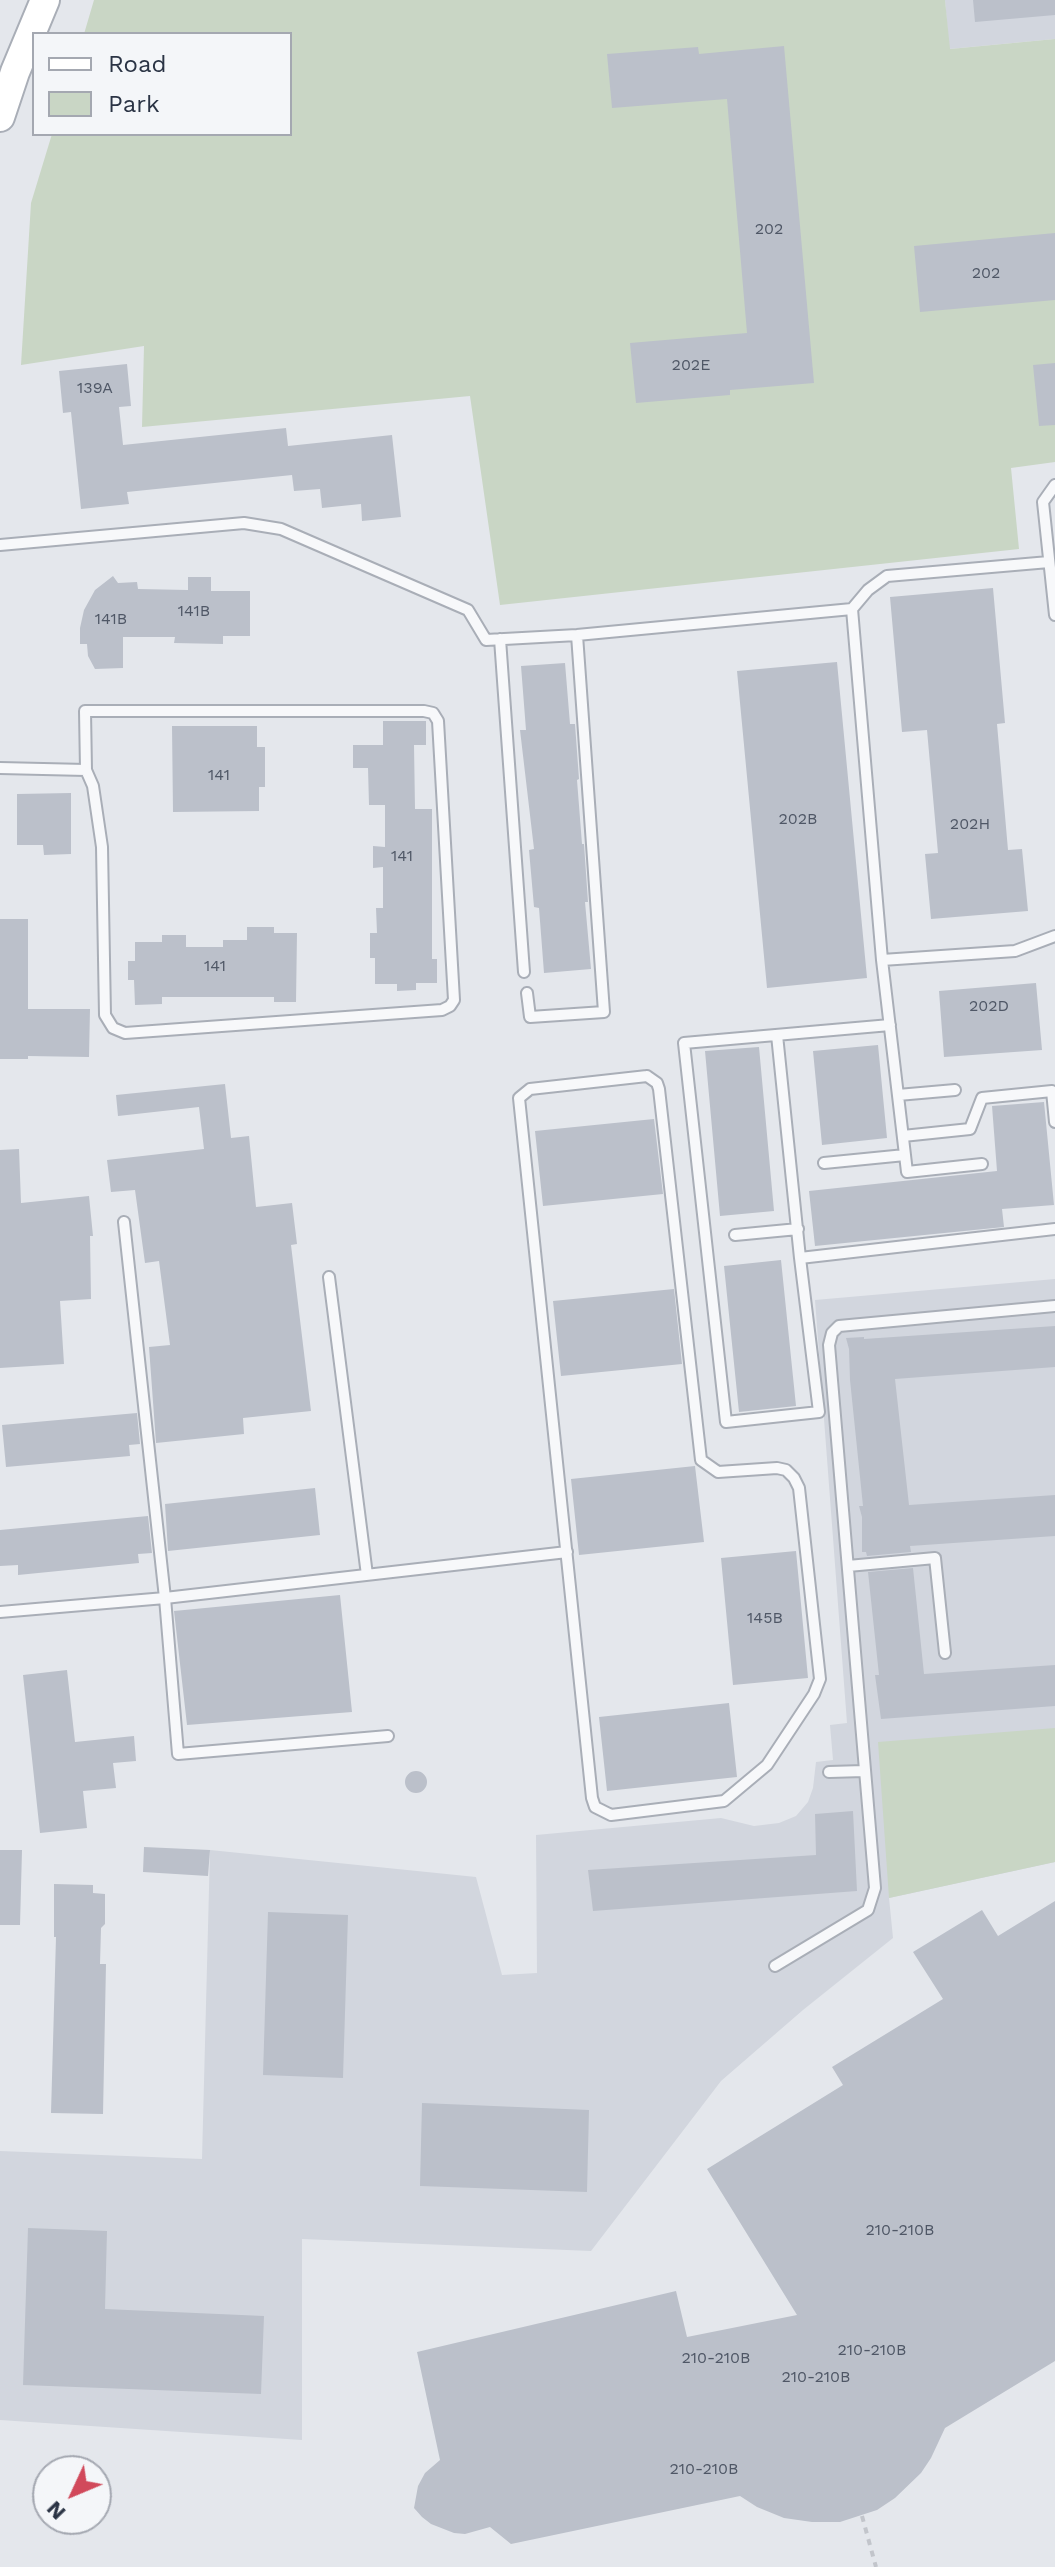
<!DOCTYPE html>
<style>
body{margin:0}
#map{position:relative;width:1055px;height:2567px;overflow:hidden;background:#e4e7ec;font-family:"Work Sans",sans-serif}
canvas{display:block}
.legend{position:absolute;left:32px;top:32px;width:260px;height:104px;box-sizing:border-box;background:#f4f6f9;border:2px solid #a4a8b1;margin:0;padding:10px 14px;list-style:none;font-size:24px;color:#2b3445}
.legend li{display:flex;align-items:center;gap:16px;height:40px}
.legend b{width:40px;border:2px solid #a4a8b1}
.north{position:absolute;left:32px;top:2455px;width:80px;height:80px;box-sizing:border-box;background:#f4f6f9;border:2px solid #a4a8b1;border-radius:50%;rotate:226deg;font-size:22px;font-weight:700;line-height:32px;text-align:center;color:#2b3445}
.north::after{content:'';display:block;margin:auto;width:28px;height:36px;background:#d1495b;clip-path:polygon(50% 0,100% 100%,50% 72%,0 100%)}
</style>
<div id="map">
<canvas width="1055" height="2567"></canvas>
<ul class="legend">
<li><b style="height:10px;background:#fff"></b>Road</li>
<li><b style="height:22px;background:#c9d6c5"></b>Park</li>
</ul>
<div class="north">N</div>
</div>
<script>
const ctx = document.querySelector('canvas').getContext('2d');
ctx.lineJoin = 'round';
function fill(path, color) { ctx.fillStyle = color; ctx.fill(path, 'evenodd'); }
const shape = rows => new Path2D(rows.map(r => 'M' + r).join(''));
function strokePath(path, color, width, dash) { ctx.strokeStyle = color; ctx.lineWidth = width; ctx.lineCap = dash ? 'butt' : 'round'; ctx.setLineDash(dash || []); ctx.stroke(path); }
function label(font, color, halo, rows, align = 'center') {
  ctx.font = font + ' "Work Sans",sans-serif'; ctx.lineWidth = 6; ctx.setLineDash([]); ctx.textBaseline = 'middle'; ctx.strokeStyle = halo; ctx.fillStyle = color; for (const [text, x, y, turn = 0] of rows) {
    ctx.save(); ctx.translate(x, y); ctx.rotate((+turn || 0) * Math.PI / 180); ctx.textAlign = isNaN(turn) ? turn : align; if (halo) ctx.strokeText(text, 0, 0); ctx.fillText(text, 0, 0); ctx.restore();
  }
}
const built = shape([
 [945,0,1055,0,1055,39,949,49],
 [1055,1279,1055,1862,889,1898,893,1938,803,2010,721,2081,591,2251,302,2239,302,2440,0,2420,0,2151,202,2159,210,1850,476,1877,502,1975,537,1973,536,1835,721,1818,754,1826,779,1823,796,1816,808,1802,813,1788,816,1762,833,1760,830,1725,847,1723,815,1300]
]);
const green = shape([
 [94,0,945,0,950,49,1055,39,1055,462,1011,468,1019,549,500,605,470,396,142,427,144,346,21,365,31,203,52,134,290,134,290,34,84,34],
 [1055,1728,1055,1862,889,1898,878,1742]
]);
const building = shape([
 [973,0,1055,0,1055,15,975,22],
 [784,46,814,383,730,390,730,395,636,403,630,343,747,333,727,99,612,108,607,54,698,47,699,54],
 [1055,233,1055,300,920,312,914,246],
 [1055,363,1055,425,1039,426,1033,365],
 [127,364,131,406,119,407,123,445,286,428,288,446,392,435,401,517,362,521,361,504,322,508,320,489,294,491,292,475,127,492,129,504,81,509,71,412,63,413,59,371],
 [113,576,118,583,137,582,138,589,188,590,188,577,211,577,211,591,250,591,250,636,223,636,223,644,174,643,175,637,123,637,123,668,95,669,88,656,87,644,80,644,80,628,84,610,95,590],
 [993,588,1005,723,997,724,1008,850,1022,849,1028,911,931,919,925,854,938,853,927,730,902,732,890,597],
 [837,662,867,978,767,988,737,671],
 [565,663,570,724,575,724,579,779,577,780,582,844,584,844,588,902,585,902,591,969,544,973,539,908,534,907,529,850,534,849,520,730,526,730,521,666],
 [383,721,426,721,426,745,414,745,415,809,432,809,432,959,437,959,437,983,416,983,416,990,397,991,397,984,375,984,375,958,370,958,370,933,377,933,376,908,383,908,383,867,373,868,373,846,385,847,385,805,369,805,368,768,353,768,353,745,383,745],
 [172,726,257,726,257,747,265,747,265,787,259,787,259,811,173,812],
 [71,793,71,854,44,855,43,845,17,845,17,794],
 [0,919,28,919,28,1009,90,1009,89,1057,28,1056,28,1059,0,1059],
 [247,927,274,927,274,933,297,933,296,1002,274,1002,274,997,162,997,162,1004,135,1005,134,980,128,980,128,961,135,961,135,942,162,942,162,935,186,935,186,947,223,947,223,940,247,940],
 [1036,983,1042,1050,944,1057,939,991],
 [878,1045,887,1138,822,1145,813,1051],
 [759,1047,774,1211,720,1216,705,1051],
 [225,1084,231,1138,249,1136,256,1207,292,1203,297,1244,291,1245,311,1411,243,1418,244,1434,156,1443,149,1347,170,1345,159,1261,145,1263,135,1190,111,1192,107,1160,204,1149,199,1107,118,1116,116,1095],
 [1044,1102,1054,1205,1002,1209,1004,1227,815,1246,809,1191,997,1171,992,1106],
 [654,1119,663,1194,543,1206,535,1131],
 [19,1149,21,1203,89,1196,93,1236,90,1236,91,1299,60,1301,64,1364,0,1368,0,1150],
 [781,1260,796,1406,739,1412,724,1266],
 [674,1289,682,1364,561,1376,553,1301],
 [1055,1326,1055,1367,895,1379,909,1505,1055,1495,1055,1536,910,1546,911,1552,867,1556,866,1552,862,1552,862,1517,859,1506,863,1506,850,1380,849,1349,846,1338,864,1337,864,1339],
 [137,1413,140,1444,129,1445,130,1456,6,1467,2,1425],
 [695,1466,704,1542,579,1555,571,1479],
 [315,1488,320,1535,168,1551,165,1504],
 [148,1516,152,1553,138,1554,139,1563,18,1575,18,1565,0,1566,0,1530],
 [796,1551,808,1678,733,1685,721,1558],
 [913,1568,924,1674,1055,1665,1055,1706,881,1719,875,1675,879,1675,868,1572],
 [340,1595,352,1712,187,1725,174,1611],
 [67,1670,75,1742,134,1736,136,1761,113,1763,116,1788,83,1791,87,1828,40,1833,23,1675],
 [729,1703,737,1777,607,1791,599,1717],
 '405 1782a11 11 0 1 1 22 0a11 11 0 1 1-22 0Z',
 [853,1811,857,1891,593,1911,588,1870,816,1855,815,1814],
 [144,1847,210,1850,208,1876,143,1872],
 [0,1850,22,1850,20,1925,0,1925],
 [54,1884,93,1885,93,1893,105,1894,105,1924,101,1928,100,1964,106,1964,103,2114,51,2113,56,1937,54,1937],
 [1055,1901,1055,2361,945,2428,931,2458,921,2473,895,2498,877,2510,840,2522,812,2522,784,2518,757,2507,740,2496,511,2544,490,2527,465,2534,454,2533,431,2524,422,2517,414,2508,418,2486,425,2473,440,2460,417,2352,676,2291,687,2337,797,2315,707,2169,843,2085,832,2067,943,1999,913,1952,982,1910,998,1936],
 [268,1912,348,1915,343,2078,263,2075],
 [422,2103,589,2110,587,2192,420,2186],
 [28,2228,107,2231,105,2309,264,2316,261,2394,23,2385]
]);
const path = shape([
 [862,2516,876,2567]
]);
const service = shape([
 [1055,485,1043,502,1055,615],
 [0,545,244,523,281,529,468,610,486,640,577,635,852,609,868,590,887,576,1049,562],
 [852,609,882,960,907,1172,982,1164],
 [500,639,524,972],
 [85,711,424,711,433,713,438,721,454,1000,450,1006,442,1010,125,1033,113,1028,105,1015,102,847,93,786,86,770,85,711],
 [0,768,86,770],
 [882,960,1015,951,1055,936],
 [527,993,530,1017,604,1012,577,635],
 [890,1025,684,1043,726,1422,819,1412,800,1258,1055,1229],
 [777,1035,800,1258],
 [647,1076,657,1083,659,1089,701,1460,718,1472,777,1468,786,1470,794,1478,799,1488,820,1679,814,1694,767,1765,724,1801,611,1815,595,1807,592,1798,519,1098,530,1089,647,1076],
 [898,1095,955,1090],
 [903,1136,970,1129,982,1098,1052,1091,1055,1122],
 [824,1163,905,1155],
 [124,1222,165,1598,178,1754,388,1736],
 [735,1235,798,1229],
 [329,1277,367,1575],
 [848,1566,935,1558,945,1653],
 [0,1612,165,1598,567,1552],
 [829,1772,864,1771],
 [775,1966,868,1910,875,1888,829,1345,832,1333,839,1326,1055,1306]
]);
const secondary = shape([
 [0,117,15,72,45,0]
]);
const numberNames = [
 ["202",769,229],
 ["202",986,273],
 ["202E",691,365],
 ["139A",95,388],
 ["141B",194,611],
 ["141B",111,619],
 ["141",219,775],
 ["202B",798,819],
 ["202H",970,824],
 ["141",402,856],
 ["141",215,966],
 ["202D",989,1006],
 ["145B",765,1618],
 ["210-210B",900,2230],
 ["210-210B",872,2350],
 ["210-210B",716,2358],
 ["210-210B",816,2377],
 ["210-210B",704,2469]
];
fill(built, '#d2d6de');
fill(green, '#c9d6c5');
fill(building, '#bbc0ca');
strokePath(service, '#a9aeb7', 14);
strokePath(secondary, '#a9aeb7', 32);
strokePath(path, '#c2c5cb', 4, [6, 6]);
strokePath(service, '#f7f8fa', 10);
strokePath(secondary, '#fff', 28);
label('16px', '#4f5766', null, numberNames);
</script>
